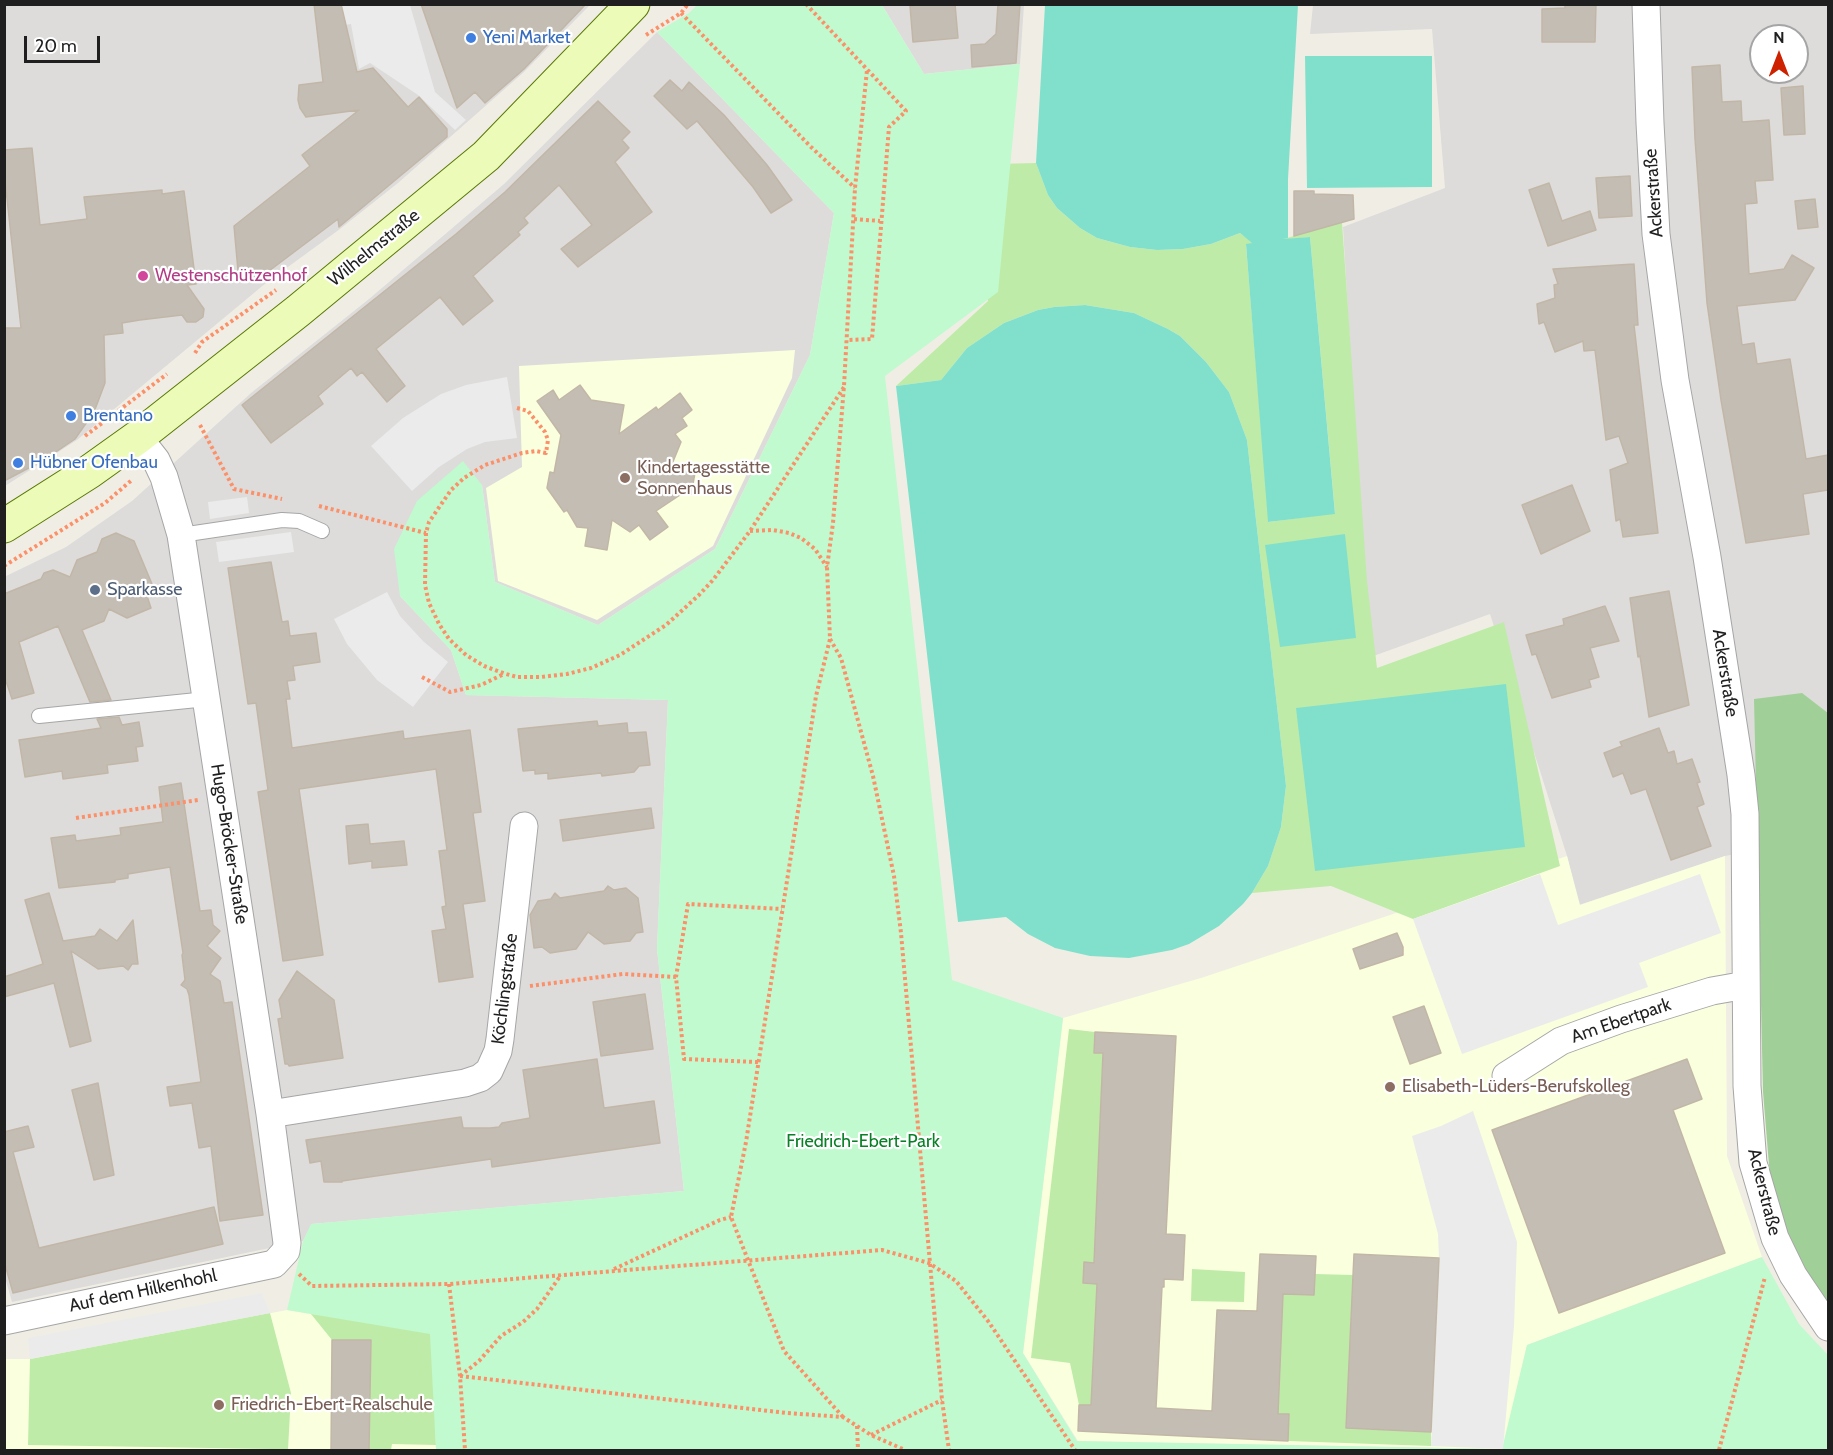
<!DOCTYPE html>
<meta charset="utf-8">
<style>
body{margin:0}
#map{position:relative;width:1833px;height:1455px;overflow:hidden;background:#f0eee4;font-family:Cabin,sans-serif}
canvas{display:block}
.frame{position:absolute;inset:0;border:6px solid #1f1f1f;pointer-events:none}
.north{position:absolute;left:1749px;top:24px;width:60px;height:60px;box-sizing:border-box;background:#fff;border:2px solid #a5a5a5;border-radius:50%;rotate:0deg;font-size:16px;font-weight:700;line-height:24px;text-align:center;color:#1f1f1f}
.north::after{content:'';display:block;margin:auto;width:21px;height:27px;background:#cd2100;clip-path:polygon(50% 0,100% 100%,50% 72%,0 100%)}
.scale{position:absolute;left:24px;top:36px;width:76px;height:27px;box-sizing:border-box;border:3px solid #1f1f1f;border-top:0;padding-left:8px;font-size:18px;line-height:21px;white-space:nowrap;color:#1f1f1f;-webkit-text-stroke:4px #fff;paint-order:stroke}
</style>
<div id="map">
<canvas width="1833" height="1455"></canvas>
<div class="frame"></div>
<div class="north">N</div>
<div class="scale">20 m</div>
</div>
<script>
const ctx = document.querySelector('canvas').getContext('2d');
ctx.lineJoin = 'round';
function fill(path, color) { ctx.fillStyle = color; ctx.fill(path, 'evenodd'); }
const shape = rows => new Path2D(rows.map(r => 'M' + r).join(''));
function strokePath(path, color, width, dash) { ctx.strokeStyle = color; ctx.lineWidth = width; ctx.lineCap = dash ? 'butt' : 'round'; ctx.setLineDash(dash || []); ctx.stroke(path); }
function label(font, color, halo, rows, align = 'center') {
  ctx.font = font + ' Cabin,sans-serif'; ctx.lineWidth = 4.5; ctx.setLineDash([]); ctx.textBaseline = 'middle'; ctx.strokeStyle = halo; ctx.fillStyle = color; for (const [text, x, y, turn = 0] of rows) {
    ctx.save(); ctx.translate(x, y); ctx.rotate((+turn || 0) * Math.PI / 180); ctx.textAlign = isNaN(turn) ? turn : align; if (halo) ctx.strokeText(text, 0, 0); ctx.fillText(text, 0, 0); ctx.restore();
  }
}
const residential = shape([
 [5,5,590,5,524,72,398,183,340,229,266,283,77,440,5,486],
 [882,5,1024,5,1020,64,924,74],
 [1313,5,1828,5,1828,713,1802,694,1757,850,1725,856,1579,905,1567,856,1490,614,1368,658,1343,227,1445,188,1432,29,1310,34],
 [1761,36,1797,36,1797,72,1761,72],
 [657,32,834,213,810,355,715,549,598,625,495,582,482,485,400,596,451,650,466,695,668,700,657,949,684,1191,312,1224,303,1241,12,1302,4,1274,4,577,66,547,132,501,251,393,369,299,504,184]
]);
const education = shape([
 [795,350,792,378,713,546,597,620,498,581,486,488,522,467,519,366],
 [1567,856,1580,905,1725,856,1727,1156,1762,1257,1527,1345,1503,1449,1078,1441,1023,1353,1063,1018,1201,978],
 [287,1310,430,1334,436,1450,5,1450,5,1359,31,1359]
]);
const grass = shape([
 [1036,163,1048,195,1057,208,1080,228,1097,238,1130,247,1157,250,1183,249,1211,244,1240,233,1253,243,1246,245,1269,522,1335,513,1310,237,1280,240,1342,222,1367,581,1377,668,1504,622,1560,866,1413,919,1331,886,1252,893,1268,866,1281,827,1286,786,1247,440,1229,392,1206,362,1180,336,1168,329,1134,313,1085,305,1054,307,1038,310,1004,323,967,348,941,380,896,386,988,301,985,263,954,165],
 [1069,1029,1095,1032,1094,1052,1103,1053,1094,1263,1084,1263,1098,1284,1091,1405,1079,1405,1070,1363,1031,1358],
 [1192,1269,1245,1272,1244,1302,1191,1301],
 [1315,1274,1353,1275,1346,1428,1431,1432,1431,1446,1288,1441,1289,1415,1277,1414,1283,1294],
 [270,1313,291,1393,288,1450,272,1450,272,1449,28,1445,30,1359],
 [311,1314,432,1319,436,1445,392,1444,391,1450,369,1450,371,1340,332,1340]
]);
const forest = shape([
 [1802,693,1828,713,1828,1327,1775,1238,1763,1092,1754,699]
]);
const park = shape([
 [697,5,882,5,924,74,1020,64,998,292,885,376,952,980,1063,1018,1023,1353,1077,1441,1502,1449,1527,1345,1762,1257,1799,1324,1828,1355,1828,1450,436,1450,430,1334,287,1310,303,1241,311,1224,684,1191,657,949,668,700,466,695,451,650,400,596,394,549,417,501,463,461,482,485,495,582,598,625,715,549,810,355,834,213,657,32,689,13]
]);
const pitch = shape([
 [1045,5,1298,5,1288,179,1288,238,1283,239,1310,237,1335,514,1268,522,1246,244,1252,243,1240,233,1211,244,1183,249,1157,250,1130,247,1097,238,1080,228,1057,208,1048,195,1036,163],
 [1305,56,1432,56,1432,187,1307,188],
 [1085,305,1134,313,1168,329,1180,336,1206,362,1229,392,1247,440,1286,786,1281,827,1268,866,1252,893,1243,904,1219,926,1189,944,1172,950,1129,958,1090,956,1055,948,1028,934,1006,917,958,922,896,386,941,380,967,348,1004,323,1038,310,1054,307],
 [1345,534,1356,638,1280,647,1265,545],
 [1506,684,1525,847,1315,871,1296,708]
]);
const parking = shape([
 [332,5,410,5,435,92,466,120,455,130,418,95,370,63,359,69,351,24,338,26],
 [507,377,517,438,485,442,467,449,439,467,412,491,371,446,403,418,441,394,466,385],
 [247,497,249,513,210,519,208,502],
 [291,532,294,552,219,562,216,542],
 [387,592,400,616,423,641,448,662,413,707,377,680,347,644,334,619],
 [1540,874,1558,925,1700,874,1721,933,1639,963,1648,987,1462,1054,1413,919],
 [1473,1111,1517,1242,1514,1326,1503,1449,1431,1446,1439,1258,1438,1234,1412,1136,1441,1126],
 [262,1293,270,1313,30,1359,28,1338]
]);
const building = shape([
 [314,4,341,4,357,72,373,68,408,107,419,97,447,129,447,137,339,227,338,219,257,280,239,282,234,226,310,166,302,155,359,110,306,117,300,108,298,100,299,85,323,82,314,4],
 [421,4,586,4,524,69,485,103,475,92,457,108,421,4],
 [924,4,955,4,958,38,913,42,910,6,924,4],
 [998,4,1020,4,1016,63,972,67,971,45,985,44,996,34,998,4],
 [1565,4,1596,4,1595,42,1542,42,1542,9,1565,8,1565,4],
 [1720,65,1722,102,1741,101,1742,122,1769,120,1773,180,1755,181,1757,203,1745,204,1749,274,1784,269,1792,255,1814,268,1795,300,1737,306,1742,345,1754,343,1757,364,1790,359,1806,459,1828,455,1828,490,1803,494,1809,534,1746,543,1721,400,1707,303,1695,139,1692,67,1720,65],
 [670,80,682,91,689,82,724,115,767,165,792,200,771,213,753,187,697,121,687,129,654,96,670,80],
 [1803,86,1805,134,1784,135,1781,88,1803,86],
 [598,101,630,132,622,140,629,148,615,162,652,212,578,267,561,249,592,225,559,185,524,218,528,223,518,232,520,235,473,276,493,301,463,325,440,297,376,349,405,386,387,402,362,372,357,376,351,368,318,396,323,404,271,443,242,405,456,234,505,192,598,101],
 [32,148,40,225,87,219,84,197,162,190,162,194,184,191,196,284,187,285,204,309,203,317,196,322,187,322,182,315,140,320,122,323,123,333,104,335,105,383,94,412,75,439,44,460,4,481,4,328,21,328,4,171,4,150,32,148],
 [1630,176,1632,216,1599,218,1596,178,1630,176],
 [1549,183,1562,221,1590,211,1596,230,1548,246,1529,190,1549,183],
 [1294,191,1314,191,1314,194,1353,195,1354,219,1294,236,1294,191],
 [1815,199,1818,227,1798,229,1795,201,1815,199],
 [1634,264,1638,325,1634,325,1658,533,1623,537,1620,519,1616,521,1610,470,1628,463,1619,436,1606,440,1595,350,1584,351,1583,341,1555,352,1544,322,1539,324,1537,304,1555,298,1554,285,1558,284,1553,269,1634,264],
 [580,385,591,400,624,405,619,434,656,407,658,410,680,393,692,410,682,418,687,426,675,434,681,442,670,469,695,473,691,494,683,493,656,511,668,527,650,540,639,525,630,532,612,520,607,550,585,546,588,528,577,527,567,510,564,512,547,488,550,472,554,473,561,435,537,401,553,390,559,400,580,385],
 [1572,485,1590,531,1541,554,1522,505,1572,485],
 [116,533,134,541,152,584,147,596,151,608,127,618,109,609,104,621,82,630,111,700,90,702,58,626,19,642,34,693,12,699,4,675,4,594,41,579,44,573,53,570,70,577,77,560,97,552,102,539,116,533],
 [271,562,282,622,288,621,290,636,316,633,320,662,293,666,295,680,287,681,290,699,286,699,292,748,403,731,404,739,470,730,481,812,473,813,485,901,463,904,473,977,439,982,432,931,446,929,442,907,446,906,439,851,447,850,436,769,299,789,323,955,283,961,258,792,268,790,256,703,248,704,228,568,271,562],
 [1669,591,1689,705,1649,717,1640,656,1638,657,1630,598,1669,591],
 [1605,606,1619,641,1590,648,1599,677,1589,680,1591,687,1552,698,1536,654,1532,655,1526,635,1564,625,1563,619,1605,606],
 [119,717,122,725,139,722,143,746,136,747,138,761,107,765,108,773,63,779,62,771,25,777,19,740,101,728,97,719,119,717],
 [597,721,598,726,627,723,628,733,646,732,650,765,639,766,634,772,602,776,601,773,548,779,548,773,535,774,535,770,523,771,518,729,597,721],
 [1659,728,1668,753,1674,751,1677,764,1692,759,1700,782,1697,783,1704,804,1697,807,1711,846,1671,860,1646,789,1631,794,1623,773,1613,777,1604,753,1622,746,1620,742,1659,728],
 [181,783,200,911,211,910,213,925,220,931,207,946,221,958,210,974,220,981,224,1003,232,1002,263,1215,220,1221,211,1146,199,1148,192,1103,170,1106,167,1087,201,1082,189,995,187,989,181,985,185,980,182,955,183,953,170,867,128,874,128,878,115,880,115,882,59,888,51,838,75,835,76,841,99,838,121,835,120,828,163,822,159,787,181,783],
 [651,808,654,828,563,841,560,820,651,808],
 [368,824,370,844,404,841,407,865,372,868,372,861,349,864,346,826,368,824],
 [608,886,614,890,626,888,638,898,643,932,636,933,630,941,604,944,588,932,576,949,550,953,542,947,534,948,530,915,538,901,551,899,555,893,560,898,604,891,608,886],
 [49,893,63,941,95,936,100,929,117,941,133,920,138,964,132,964,128,970,123,966,98,969,71,951,91,1041,70,1047,54,983,4,997,4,977,43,964,25,900,49,893],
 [1397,933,1403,947,1403,955,1360,969,1353,949,1397,933],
 [297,971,334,1000,343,1058,289,1066,288,1064,285,1064,278,1019,282,1018,279,1000,297,971],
 [645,994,653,1049,601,1056,593,1002,645,994],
 [1424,1006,1441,1053,1410,1064,1393,1017,1424,1006],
 [1095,1032,1176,1036,1166,1234,1185,1235,1183,1280,1164,1279,1164,1287,1162,1287,1156,1408,1212,1411,1217,1310,1257,1311,1260,1254,1316,1256,1314,1295,1283,1294,1278,1414,1289,1414,1288,1441,1078,1431,1079,1405,1091,1405,1097,1284,1083,1283,1084,1262,1094,1263,1103,1053,1094,1053,1095,1032],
 [597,1059,604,1108,654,1101,660,1143,492,1167,491,1159,342,1181,342,1182,324,1182,321,1161,310,1163,306,1140,461,1117,463,1128,490,1128,499,1127,502,1123,530,1118,523,1070,597,1059],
 [1687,1059,1702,1099,1673,1110,1725,1253,1559,1313,1492,1130,1687,1059],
 [98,1083,114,1175,94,1180,72,1090,98,1083],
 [28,1126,34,1147,13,1152,39,1248,214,1207,223,1244,13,1293,4,1261,4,1132,28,1126],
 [1354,1254,1439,1258,1431,1432,1346,1428,1354,1254],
 [332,1340,371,1340,369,1450,331,1450,332,1340]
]);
const path = shape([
 [806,4,906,111,889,127,872,339,847,340],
 [681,13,811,147,855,188],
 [646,35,681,13,688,4],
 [854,219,880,221],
 [195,353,202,342,276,290],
 [517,408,528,411,545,432,548,440,546,453,536,451,522,453,485,465,464,478,451,490,429,522,426,533,425,585,429,603,439,624,449,639,466,655,484,666,506,674,517,677,541,677,567,674,591,668,620,655,666,625,699,595,713,580,750,531,844,387],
 [200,425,234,489,282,499],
 [85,436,167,374],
 [319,506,426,533],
 [750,531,773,530,789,533,801,538,815,549,827,567],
 [4,566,105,503,133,479],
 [830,639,841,658,873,776,894,876,901,933,942,1400,949,1450],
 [422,677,450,692,481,685,504,674],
 [76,818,198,800],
 [530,986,623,974,676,977],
 [758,1062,684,1059,676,977,688,904,782,909],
 [614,1269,720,1220,731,1217],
 [299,1274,312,1286,449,1284,882,1250,929,1263,956,1281,988,1321,1075,1450],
 [449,1284,460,1376,465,1450],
 [460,1376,787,1413,843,1417,871,1435,905,1450],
 [460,1376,479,1361,501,1336,523,1322,537,1309,561,1275],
 [843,1417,784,1351,731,1217,746,1142,816,696,830,639,827,567,833,523,844,386,855,188,867,70],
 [857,1426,858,1450],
 [871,1435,942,1400],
 [1719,1450,1765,1277]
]);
const service = shape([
 [181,535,282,520,299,521,322,531],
 [39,716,207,699]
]);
const minor = shape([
 [1646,4,1650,123,1656,234,1675,380,1707,557,1741,775,1745,814,1747,1086,1753,1163,1775,1238,1793,1275,1828,1327],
 [1506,1076,1561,1041,1621,1019,1712,991,1746,985],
 [270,1114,465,1083,480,1078,489,1071,498,1051,500,1039,524,826],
 [4,1321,274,1264,286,1251,287,1243,270,1114,181,535,164,477,156,460,138,437]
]);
const secondary = shape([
 [4,526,89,472,138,437,298,311,486,156,633,4]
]);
const markers = [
 [471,38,6,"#3f7fe0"],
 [143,276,6,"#d1479c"],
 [71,416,6,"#3f7fe0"],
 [18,463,6,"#3f7fe0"],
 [625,478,6,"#8d6e63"],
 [95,590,6,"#5c6f8a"],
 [1390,1087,6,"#8d6e63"],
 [219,1405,6,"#8d6e63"]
];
const shopNames = [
 ["Yeni Market",483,38],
 ["Brentano",83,416],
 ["Hübner Ofenbau",30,463]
];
const streetNames = [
 ["Ackerstraße",1654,193,-94],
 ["Wilhelmstraße",374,248,-39],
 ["Ackerstraße",1725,673,81],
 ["Hugo-Bröcker-Straße",229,844,81],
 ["Köchlingstraße",505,989,-83],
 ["Am Ebertpark",1621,1021,-19],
 ["Ackerstraße",1764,1192,76],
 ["Auf dem Hilkenhohl",143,1291,-12]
];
const hotelNames = [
 ["Westenschützenhof",155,276]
];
const educationNames = [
 ["Kindertagesstätte",637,468],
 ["Sonnenhaus",637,489],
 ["Elisabeth-Lüders-Berufskolleg",1402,1087],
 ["Friedrich-Ebert-Realschule",231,1405]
];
const serviceNames = [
 ["Sparkasse",107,590]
];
const parkNames = [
 ["Friedrich-Ebert-Park",863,1142]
];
fill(residential, '#dddcdb');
fill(education, '#faffde');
fill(grass, '#bfeba9');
fill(forest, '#a0d098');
fill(park, '#c1facf');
fill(pitch, '#81e0cb');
fill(parking, '#ebebeb');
fill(building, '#c4bdb4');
strokePath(building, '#c2b7a7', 1.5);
strokePath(service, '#a6a6a6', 16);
strokePath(minor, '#a6a6a6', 29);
strokePath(secondary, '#587803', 35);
strokePath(path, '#fc9069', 4, [3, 3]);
strokePath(service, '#fff', 14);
strokePath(minor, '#fff', 27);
strokePath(secondary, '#ecfbb8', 33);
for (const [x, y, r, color] of markers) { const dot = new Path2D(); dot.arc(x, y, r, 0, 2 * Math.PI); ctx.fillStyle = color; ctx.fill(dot); strokePath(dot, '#fff', 2); }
label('18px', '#366cbe', '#fff', shopNames, 'left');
label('18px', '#1f1f1f', '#fff', streetNames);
label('18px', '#b23c85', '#fff', hotelNames, 'left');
label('18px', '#785e54', '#fff', educationNames, 'left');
label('18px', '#4e5e75', '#fff', serviceNames, 'left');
label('18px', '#098027', '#fff', parkNames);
</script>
